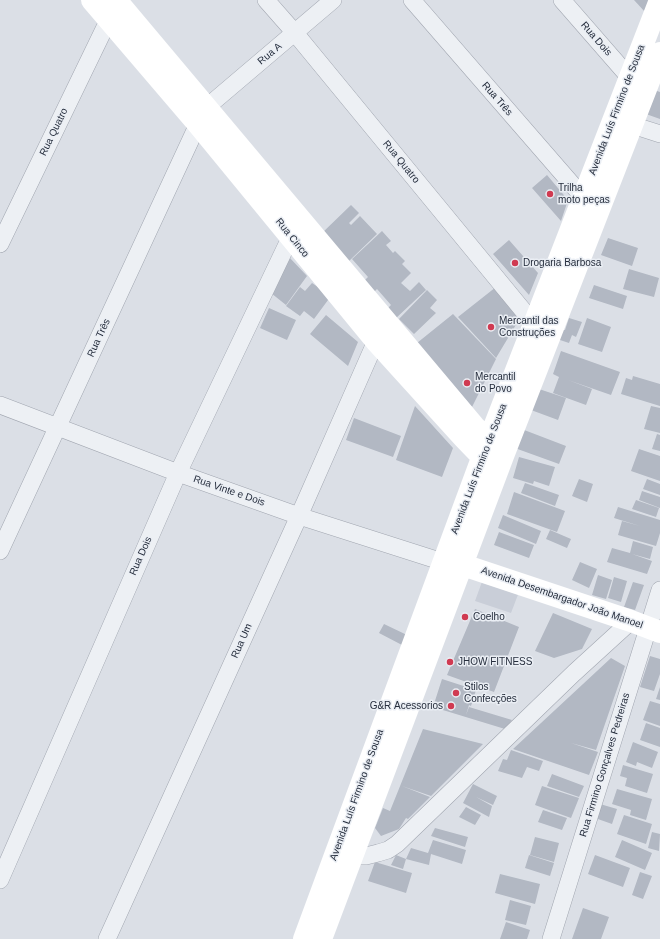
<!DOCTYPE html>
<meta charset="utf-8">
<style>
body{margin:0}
canvas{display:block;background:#dbdfe6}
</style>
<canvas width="660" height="939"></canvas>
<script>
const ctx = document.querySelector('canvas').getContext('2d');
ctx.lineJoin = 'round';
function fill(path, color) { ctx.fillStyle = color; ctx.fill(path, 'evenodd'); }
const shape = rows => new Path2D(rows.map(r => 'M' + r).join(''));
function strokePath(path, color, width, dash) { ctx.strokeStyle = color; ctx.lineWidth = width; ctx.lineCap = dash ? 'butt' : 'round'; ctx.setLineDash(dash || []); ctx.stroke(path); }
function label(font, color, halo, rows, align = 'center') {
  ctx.font = font + ' Arial,sans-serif'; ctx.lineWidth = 3; ctx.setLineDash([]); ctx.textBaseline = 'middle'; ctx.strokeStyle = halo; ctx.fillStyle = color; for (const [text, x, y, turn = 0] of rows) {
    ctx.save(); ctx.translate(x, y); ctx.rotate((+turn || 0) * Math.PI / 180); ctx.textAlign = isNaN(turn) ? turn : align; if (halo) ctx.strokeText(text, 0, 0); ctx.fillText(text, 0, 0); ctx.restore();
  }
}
const built = shape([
 [483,579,519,592,511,613,475,601]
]);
const building = shape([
 [634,0,650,0,645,12],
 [654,90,660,92,660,119,646,114],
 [547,175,568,200,561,221,532,188],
 [351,205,359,213,349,223,351,225,360,216,377,234,348,262,321,234],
 [382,231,391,241,386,245,393,253,395,251,405,261,402,264,411,273,401,283,410,291,419,282,426,290,395,319,387,309,391,305,377,289,374,292,364,281,368,277,352,259],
 [608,238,638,248,632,266,601,255],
 [509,240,538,273,529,295,493,254],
 [289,257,307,276,286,305,271,293],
 [629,269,659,278,654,297,623,289],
 [312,283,331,296,314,319,304,311,300,316,286,306,300,287,305,291],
 [594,285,627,296,623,309,589,298],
 [496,287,520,318,496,358,458,317],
 [427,290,437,300,430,308,436,313,414,334,399,319],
 [269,308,296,320,287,340,260,328],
 [453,314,496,359,472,407,417,343],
 [326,315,358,342,348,366,310,334],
 [569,318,582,322,576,337,572,335,569,343,554,338,557,330,565,330],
 [587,318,611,327,602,352,578,344],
 [561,351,620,372,611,395,568,380,592,389,586,405,553,393,559,377,553,374],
 [633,376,660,384,660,406,621,394,626,378,632,380],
 [539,389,566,398,558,420,531,410],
 [415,406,453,448,442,477,396,460],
 [651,406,660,408,660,433,644,429],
 [354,418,401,436,393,457,346,440],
 [519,428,566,446,559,464,512,447],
 [657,434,660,435,660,451,652,449],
 [639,449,660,456,660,481,631,471],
 [519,457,555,467,549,486,534,481,533,484,513,478],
 [579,479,593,484,587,502,572,496],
 [647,479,660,484,660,495,643,489],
 [525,483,559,495,555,506,521,493],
 [642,491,660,497,660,508,639,500],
 [514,492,565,511,557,532,507,514],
 [636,500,659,508,656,517,632,509],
 [618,507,660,520,660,533,656,546,618,535,622,521,640,526,614,518],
 [503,515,541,531,536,544,498,528],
 [550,530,571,539,567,548,546,539],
 [499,532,534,545,529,558,494,545],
 [633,541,653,547,650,559,632,554,652,561,647,574,607,562,612,548,630,553],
 [580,562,597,569,589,588,572,580],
 [598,575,612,580,606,599,592,595],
 [614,577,627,581,621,602,608,598],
 [633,582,644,585,635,610,624,607],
 [475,609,519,627,494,692,447,675],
 [553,613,592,629,582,649,554,658,535,651],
 [384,624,407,635,402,645,379,633],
 [650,656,660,659,660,674,654,691,640,687],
 [611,658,625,666,596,750,571,743,598,752,589,775,513,749],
 [442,679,476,690,471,706,469,705,466,715,469,707,512,720,505,729,433,707],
 [660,687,660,700,656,699],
 [650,701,660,704,660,726,643,720],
 [646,723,660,728,660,747,640,740],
 [423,729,483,744,431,796,402,786,430,797,408,819,406,818,399,829,381,836,375,828,383,808,390,811],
 [633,742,658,752,652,768,637,762,636,766,626,762],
 [511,750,543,761,539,771,527,767,522,778,498,771,503,759,507,760],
 [623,765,653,774,647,793,625,786,627,778,620,776],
 [552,774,584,786,579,797,547,786],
 [473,784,497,796,493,805,476,797,492,806,489,817,463,803],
 [542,786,579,798,571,818,535,805],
 [617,789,652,799,646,820,630,815,631,810,612,804],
 [600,804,617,809,612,824,595,818],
 [466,807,481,815,475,825,459,817],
 [543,810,567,818,562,830,538,822],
 [624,815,652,824,646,844,617,834],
 [435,828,468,837,465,847,431,836],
 [652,832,660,834,659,851,648,848],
 [535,837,559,843,554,862,530,855],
 [433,840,466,850,462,864,431,854,429,865,406,859,411,848,428,853],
 [622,840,652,853,645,870,615,857],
 [396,855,406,859,403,869,391,865],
 [529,855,554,863,550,876,525,868],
 [595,855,630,868,623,887,588,874],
 [375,862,412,873,406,893,368,881],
 [640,872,652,876,643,899,632,895],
 [500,874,540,884,535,904,495,893],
 [510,900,531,906,526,925,505,920],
 [583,908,609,917,601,939,572,939],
 [506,922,530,930,527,939,500,939]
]);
const street = shape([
 [266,0,295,33,535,325],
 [412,0,583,197],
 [562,0,630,78],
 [207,107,333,0],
 [632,125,660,134],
 [0,244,109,19],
 [0,405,178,473,299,516,443,562],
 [0,551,198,124],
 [353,856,366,856,378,853,388,850,397,844,574,673,631,621],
 [0,880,178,473,291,236],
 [107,939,299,516,376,341],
 [551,939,660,590]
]);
const secondary = shape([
 [92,0,198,124,376,341,464,438,492,467],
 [116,0,474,426,498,451],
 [449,563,463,565,631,621,660,632],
 [304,939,482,458,660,0],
 [321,939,503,456,660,53]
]);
const markers = [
 [550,194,4,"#d03a51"],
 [515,263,4,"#d03a51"],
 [491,327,4,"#d03a51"],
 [467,383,4,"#d03a51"],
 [465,617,4,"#d03a51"],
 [450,662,4,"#d03a51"],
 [456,693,4,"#d03a51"],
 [451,706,4,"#d03a51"]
];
const streetNames = [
 ["Rua Dois",596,39,49],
 ["Rua A",270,54,-40],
 ["Rua Três",497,99,49],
 ["Avenida Luís Firmino de Sousa",617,110,-69],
 ["Rua Quatro",54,132,-64],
 ["Rua Quatro",401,162,51],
 ["Rua Cinco",292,238,51],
 ["Rua Três",99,338,-65],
 ["Avenida Luís Firmino de Sousa",479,469,-69],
 ["Rua Vinte e Dois",229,491,19],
 ["Rua Dois",141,556,-66],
 ["Avenida Desembargador João Manoel",562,598,19],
 ["Rua Um",242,641,-66],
 ["Rua Firmino Gonçalves Pedreiras",605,765,-73],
 ["Avenida Luís Firmino de Sousa",357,795,-70]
];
const poiNames = [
 ["Trilha",558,188],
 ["moto peças",558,200],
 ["Drogaria Barbosa",523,263],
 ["Mercantil das",499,321],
 ["Construções",499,333],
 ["Mercantil",475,377],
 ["do Povo",475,389],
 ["Coelho",473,617],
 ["JHOW FITNESS",458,662],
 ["Stilos",464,687],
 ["Confecções",464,699],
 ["G&R Acessorios",443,706,"right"]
];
fill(built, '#c9ced8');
fill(building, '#b2b8c3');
strokePath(street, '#a1a6b0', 18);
strokePath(street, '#edf0f4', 17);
strokePath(secondary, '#fff', 22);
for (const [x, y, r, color] of markers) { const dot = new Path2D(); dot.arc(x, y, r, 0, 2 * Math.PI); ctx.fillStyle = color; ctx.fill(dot); strokePath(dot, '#eaeef4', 1.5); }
label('10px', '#252d3c', '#eaeef4', streetNames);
label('10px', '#252d3c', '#eaeef4', poiNames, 'left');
</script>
